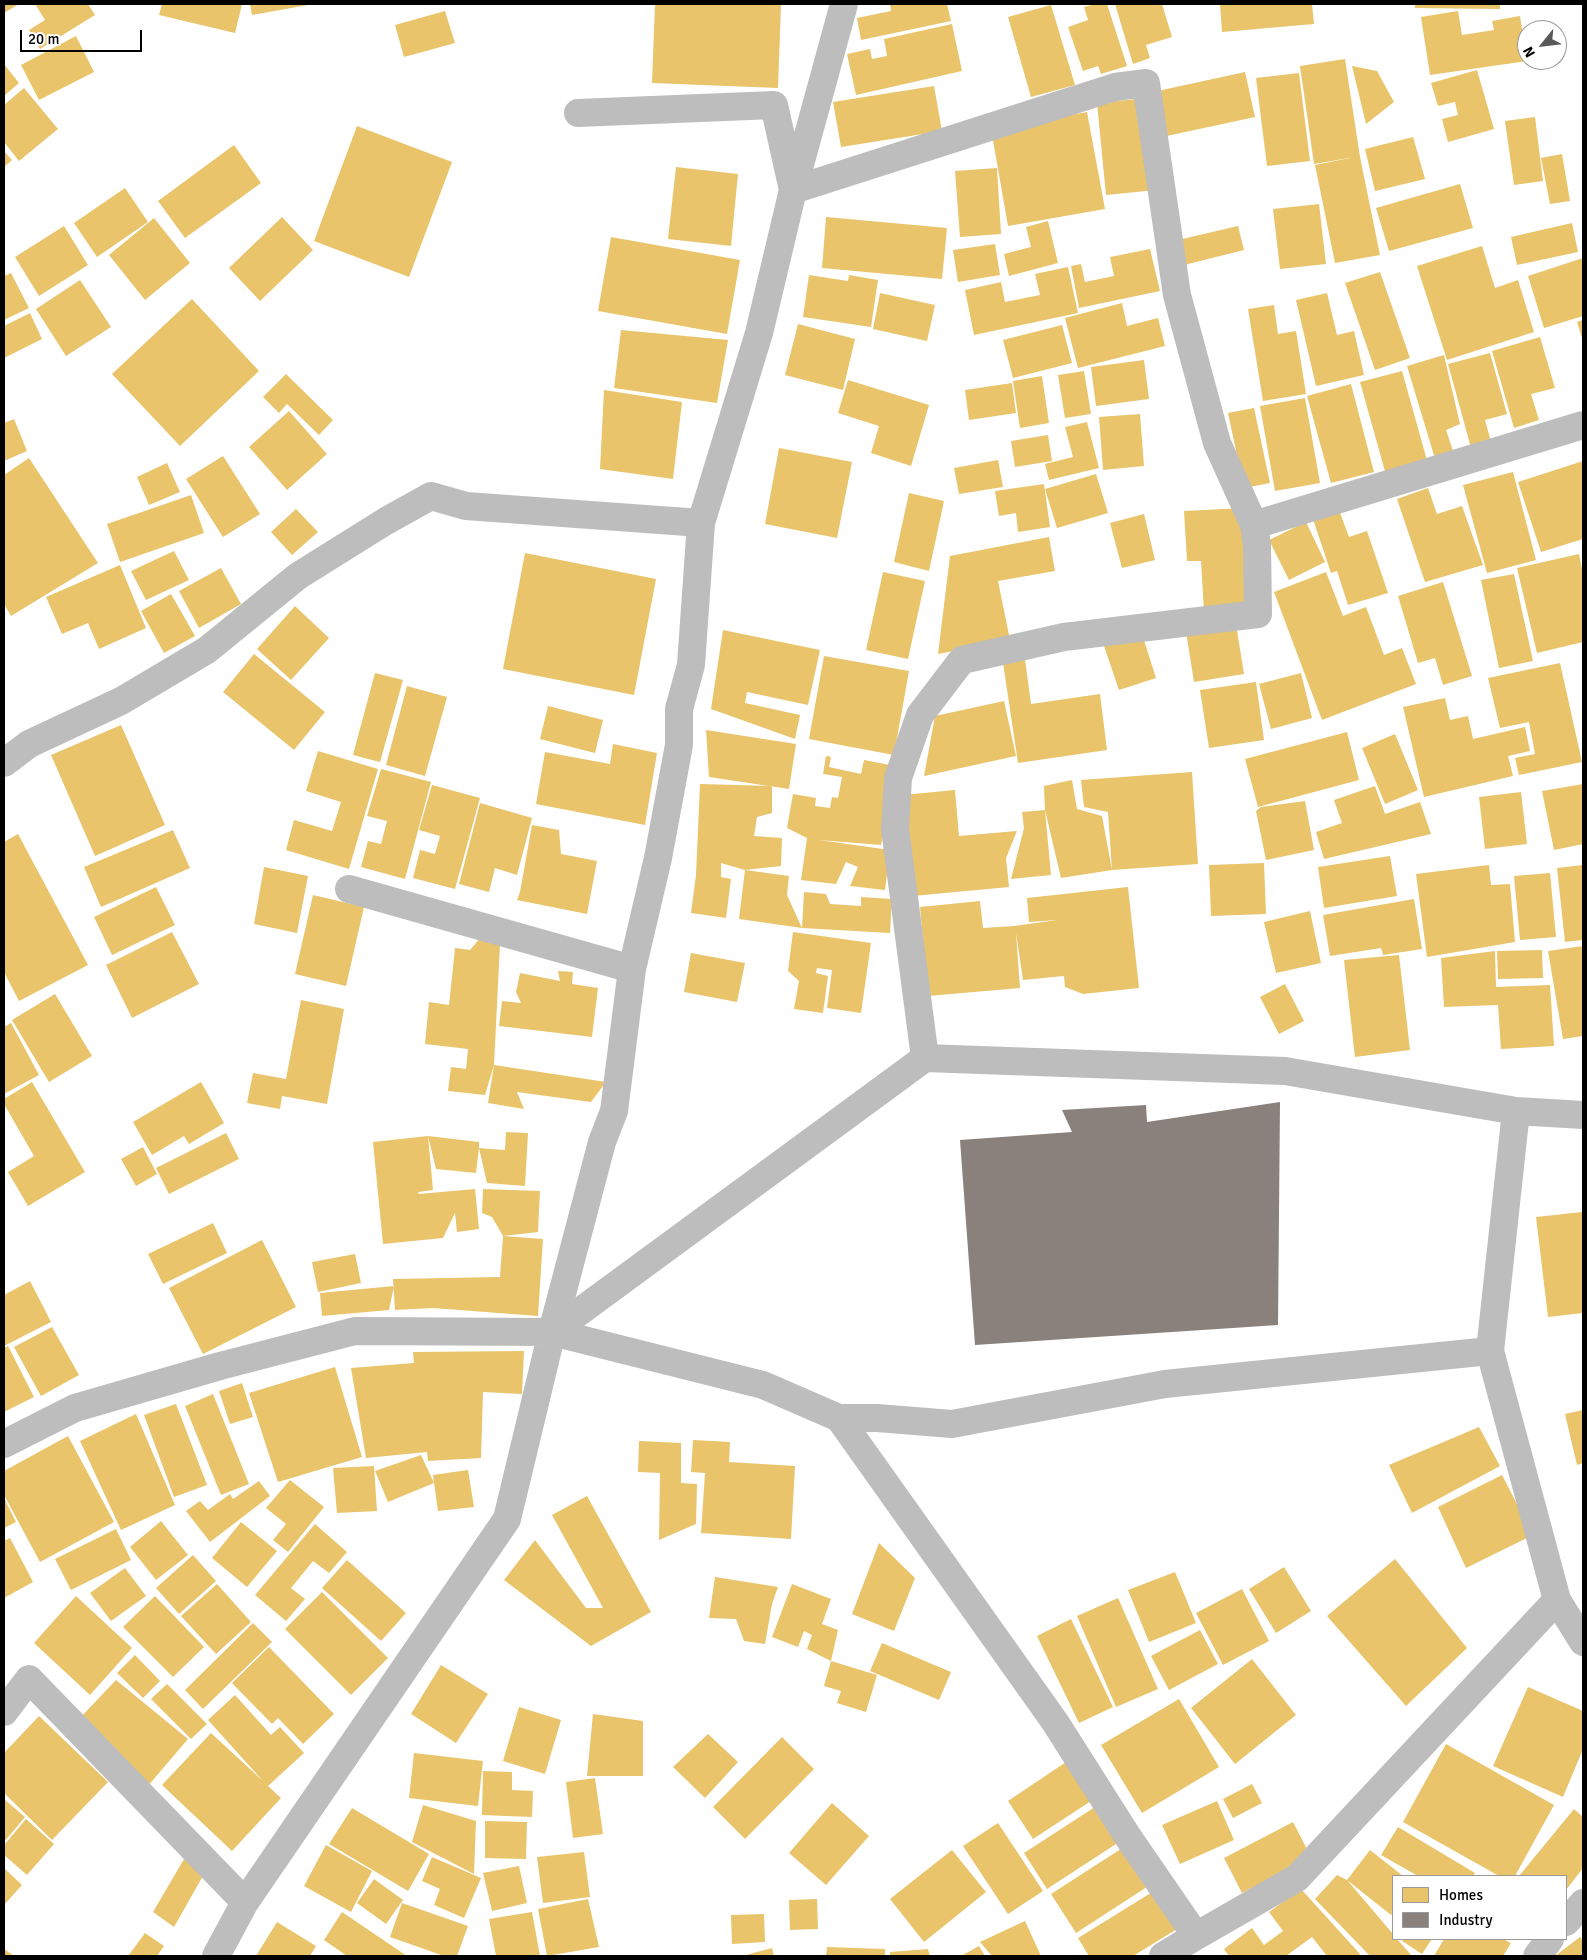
<!DOCTYPE html>
<style>
body{margin:0}
#map{position:relative;width:1587px;height:1960px;overflow:hidden;background:#fff;font-family:Signika,sans-serif}
canvas{display:block}
.frame{position:absolute;inset:0;border:5px solid #000;pointer-events:none}
.legend{position:absolute;left:1392px;top:1875px;width:175px;height:65px;box-sizing:border-box;background:#fff;border:1px solid #999;margin:0;padding:6px 9px;list-style:none;font-size:15px;color:#000}
.legend li{display:flex;align-items:center;gap:10px;height:25px}
.legend b{width:25px;border:1px solid #999}
.north{position:absolute;left:1517px;top:20px;width:50px;height:50px;box-sizing:border-box;background:#fff;border:1px solid #999;border-radius:50%;rotate:241deg;font-size:14px;font-weight:700;line-height:20px;text-align:center;color:#000}
.north::after{content:'';display:block;margin:auto;width:18px;height:22px;background:#595959;clip-path:polygon(50% 0,100% 100%,50% 72%,0 100%)}
.scale{position:absolute;left:20px;top:30px;width:122px;height:22px;box-sizing:border-box;border:2px solid #000;border-top:0;padding-left:6px;font-size:15px;line-height:18px;white-space:nowrap;color:#000;-webkit-text-stroke:4px #fff;paint-order:stroke}
</style>
<div id="map">
<canvas width="1587" height="1960"></canvas>
<div class="frame"></div>
<ul class="legend">
<li><b style="height:14px;background:#e9c46a"></b>Homes</li>
<li><b style="height:14px;background:#8a817c"></b>Industry</li>
</ul>
<div class="north">N</div>
<div class="scale">20 m</div>
</div>
<script>
const ctx = document.querySelector('canvas').getContext('2d');
ctx.lineJoin = 'round';
function fill(path, color) { ctx.fillStyle = color; ctx.fill(path, 'evenodd'); }
const shape = rows => new Path2D(rows.map(r => 'M' + r).join(''));
function strokePath(path, color, width, dash) { ctx.strokeStyle = color; ctx.lineWidth = width; ctx.lineCap = dash ? 'butt' : 'round'; ctx.setLineDash(dash || []); ctx.stroke(path); }
const homes = shape([
 [4,4,19,4,4,13],
 [35,4,88,4,95,15,40,49,29,30,45,20],
 [162,4,242,4,235,33,159,15],
 [250,4,307,4,308,5,252,15],
 [655,4,781,4,778,88,652,83],
 [890,4,947,4,951,21,861,40,857,18,891,11],
 [1096,4,1107,4,1127,66,1101,74,1098,66,1083,71,1068,27,1088,20,1084,7],
 [1115,4,1162,4,1172,37,1146,45,1150,58,1133,64],
 [1220,4,1312,4,1314,24,1222,32],
 [1415,4,1500,4,1500,9,1415,8],
 [1051,5,1075,85,1031,97,1008,17],
 [445,11,455,43,404,57,395,25],
 [1458,11,1462,35,1494,30,1492,21,1520,16,1527,61,1430,75,1421,17],
 [952,24,962,71,856,95,847,54,870,49,872,59,887,56,884,39],
 [76,36,94,72,39,100,21,65],
 [1345,59,1360,157,1380,255,1335,263,1315,165,1355,157,1314,164,1300,66],
 [4,64,19,83,4,96],
 [1352,66,1377,71,1394,102,1366,124],
 [1477,70,1494,129,1448,142,1442,119,1458,115,1455,102,1438,106,1431,83],
 [1245,72,1255,117,1162,137,1153,92],
 [1299,73,1310,161,1267,166,1256,78],
 [934,86,942,131,841,147,833,102],
 [24,88,58,129,19,161,4,142,4,105],
 [1147,98,1156,190,1106,195,1097,103],
 [1087,112,1105,209,1008,226,991,129],
 [1535,117,1543,181,1514,185,1505,121],
 [357,126,452,162,409,277,314,241],
 [1413,137,1425,179,1375,191,1365,149],
 [234,145,261,183,185,238,158,201],
 [4,151,12,160,4,167],
 [1562,154,1570,201,1550,204,1541,158],
 [676,167,738,174,731,246,668,239],
 [997,168,1001,234,960,237,955,171],
 [1460,184,1473,228,1389,251,1376,208],
 [125,188,148,222,97,257,74,223],
 [1319,204,1326,264,1280,269,1273,209],
 [282,217,313,250,260,301,229,268],
 [826,217,947,228,942,279,822,268],
 [154,218,190,263,145,300,109,255],
 [1048,221,1058,263,1009,276,1004,254,1031,247,1026,227],
 [1572,223,1578,252,1517,265,1511,237],
 [64,226,88,265,39,296,15,257],
 [1238,226,1244,250,1184,265,1178,240],
 [611,237,740,260,727,334,598,311],
 [995,244,1000,275,958,282,953,250],
 [1482,246,1495,288,1518,280,1534,332,1447,360,1417,266],
 [1150,249,1160,291,1079,308,1071,266,1081,264,1085,282,1114,276,1110,257],
 [1583,258,1583,316,1544,328,1528,276],
 [1068,267,1078,313,974,335,965,290,1001,282,1005,302,1040,295,1035,274],
 [1380,272,1410,358,1375,370,1345,283],
 [11,273,29,308,4,320,4,276],
 [809,275,848,281,849,275,878,280,871,327,803,317],
 [80,280,111,327,66,356,36,309],
 [880,293,935,305,927,341,873,329],
 [1327,293,1337,335,1354,331,1364,375,1316,386,1296,300],
 [192,299,259,371,180,446,112,374],
 [1122,303,1127,326,1158,318,1165,346,1078,368,1065,318],
 [1274,305,1278,334,1296,331,1306,394,1263,401,1248,309],
 [30,313,42,339,4,358,4,326],
 [1583,320,1583,341,1577,322],
 [798,324,855,339,843,390,785,375],
 [1062,325,1072,363,1013,378,1003,340],
 [621,330,728,340,717,403,614,388],
 [1540,337,1555,388,1531,394,1539,420,1514,428,1492,351],
 [1490,353,1507,414,1485,420,1491,442,1471,448,1448,364],
 [1444,355,1460,424,1446,430,1455,457,1436,462,1407,366],
 [1144,360,1149,399,1096,406,1091,367],
 [1084,371,1091,414,1065,418,1058,375],
 [1402,371,1428,464,1386,475,1360,382],
 [286,374,333,420,319,435,287,404,279,413,263,397],
 [1042,376,1049,423,1020,428,1013,381],
 [848,380,929,405,911,466,871,453,879,426,838,413],
 [1012,383,1016,413,969,420,965,390],
 [1351,384,1374,472,1331,483,1307,396],
 [604,390,682,402,673,479,600,469],
 [1305,398,1320,483,1275,491,1260,406],
 [1254,408,1270,483,1244,488,1228,413],
 [289,411,327,454,287,490,249,447],
 [1140,414,1144,466,1103,470,1099,417],
 [14,419,27,451,4,461,4,423],
 [1087,422,1099,468,1049,480,1045,464,1073,457,1065,427],
 [1048,435,1052,461,1015,467,1011,441],
 [779,448,852,462,837,538,765,524],
 [223,456,260,514,223,537,186,479],
 [29,458,98,563,11,616,4,604,4,475],
 [998,460,1003,487,959,494,954,468],
 [1583,461,1583,539,1541,552,1518,482],
 [167,463,180,492,149,505,137,477],
 [1513,472,1536,560,1487,573,1463,485],
 [1096,474,1108,513,1057,528,1045,489],
 [1044,484,1050,527,1018,532,1016,513,999,516,995,491],
 [1428,488,1437,514,1462,506,1483,565,1425,582,1397,499],
 [909,493,944,501,929,571,894,562],
 [191,495,204,533,120,562,107,524],
 [1243,508,1249,608,1204,611,1201,561,1187,561,1184,511],
 [296,509,318,532,292,555,271,532],
 [1339,510,1349,537,1367,531,1388,593,1348,605,1337,571,1331,573,1313,519],
 [1144,514,1155,560,1122,568,1110,523],
 [1306,522,1325,562,1289,580,1269,540],
 [1049,537,1055,571,998,581,1010,640,938,654,950,556],
 [174,551,189,580,146,600,131,571],
 [525,553,656,579,634,695,503,669],
 [1579,554,1583,574,1583,642,1537,653,1517,568],
 [120,565,146,628,99,649,88,623,62,634,46,597],
 [221,568,241,604,199,628,179,591],
 [883,572,925,581,908,659,866,650],
 [1326,572,1343,616,1366,607,1384,655,1402,648,1416,684,1322,720,1274,592],
 [1514,574,1533,661,1499,668,1481,580],
 [1443,582,1472,676,1443,685,1435,658,1418,663,1398,596],
 [171,594,195,636,164,653,141,611],
 [295,606,329,638,291,680,257,649],
 [1236,624,1244,674,1194,682,1186,632],
 [723,630,820,650,808,705,747,692,745,703,800,715,795,739,711,709],
 [1141,631,1156,678,1119,690,1103,643],
 [1024,652,1031,704,1100,694,1107,750,1018,763,1002,656],
 [254,654,325,712,294,750,223,692],
 [824,656,909,671,894,755,809,739],
 [1560,663,1582,762,1519,775,1515,758,1535,754,1529,722,1500,728,1488,678],
 [375,673,403,680,380,762,353,755],
 [1301,673,1312,718,1271,729,1259,684],
 [1256,682,1264,740,1209,748,1200,690],
 [407,686,447,697,425,776,386,765],
 [1445,698,1450,720,1468,716,1473,739,1525,727,1530,751,1508,756,1513,776,1424,797,1403,707],
 [1004,701,1016,756,924,776,935,716],
 [548,706,603,720,595,753,540,739],
 [121,725,165,825,95,856,51,755],
 [706,730,796,744,789,789,709,777],
 [1347,732,1359,780,1258,807,1245,759],
 [1395,734,1418,790,1385,804,1362,748],
 [613,744,657,753,645,825,536,804,545,752,610,764],
 [318,751,378,769,349,869,286,850,294,820,332,831,341,802,306,791],
 [826,756,831,757,829,767,861,774,864,760,895,766,881,845,819,840,890,850,885,890,850,886,858,867,846,862,836,884,801,880,807,838,787,828,793,794,816,798,815,806,830,808,832,797,838,798,842,777,823,774],
 [381,769,431,782,405,879,361,867,368,841,381,844,387,821,367,816],
 [1192,772,1198,864,1112,870,1108,812,1084,807,1081,780],
 [1072,780,1077,809,1102,816,1112,870,1061,878,1045,810,1044,786],
 [700,784,772,786,772,813,757,817,754,836,782,838,781,866,745,870,721,863,721,877,731,879,726,918,691,913,696,875],
 [1583,784,1583,844,1554,850,1542,791],
 [432,785,480,798,455,889,413,878,420,850,435,854,440,836,419,830],
 [1375,786,1385,814,1420,802,1431,834,1324,859,1316,832,1342,823,1334,800],
 [955,790,959,836,1017,831,1006,858,1009,887,913,896,903,795],
 [1521,792,1527,844,1485,849,1479,797],
 [1305,801,1314,850,1266,860,1256,811,1261,807],
 [480,803,532,818,517,875,495,868,489,892,459,884],
 [1045,810,1051,875,1011,879,1024,828,1022,812],
 [532,825,559,830,561,854,597,861,587,914,517,900,520,892],
 [173,830,190,868,101,907,84,867],
 [18,834,88,965,19,1001,4,972,4,842],
 [1390,856,1397,896,1324,908,1318,867],
 [1264,863,1266,914,1211,916,1209,865],
 [1489,865,1491,885,1510,884,1515,942,1427,957,1416,874],
 [1583,865,1583,940,1565,942,1557,868],
 [264,867,308,876,297,933,254,924],
 [745,870,789,876,787,895,802,928,739,919],
 [1550,873,1556,937,1520,940,1514,876],
 [156,887,175,925,112,955,94,917],
 [1128,887,1139,988,1083,994,1065,987,1064,976,1023,980,1016,933,1020,988,928,996,920,907,980,901,983,928,1014,926,1057,920,1029,922,1027,898],
 [804,892,826,894,830,904,861,906,861,897,892,899,890,933,802,928],
 [313,895,364,907,346,986,295,974],
 [1414,899,1422,949,1383,955,1381,948,1330,956,1323,915],
 [1310,911,1321,963,1276,973,1264,922],
 [172,932,199,984,132,1018,106,965],
 [793,932,871,943,861,1013,827,1008,832,970,817,968,816,973,828,976,823,1013,794,1009,799,981,788,971],
 [481,937,500,944,494,1065,485,1095,448,1091,451,1067,466,1069,468,1049,425,1044,429,1002,449,1005,455,948,470,950],
 [1583,946,1583,1036,1563,1039,1548,951],
 [1542,950,1543,978,1498,979,1497,951],
 [1495,951,1496,987,1550,985,1554,1046,1501,1049,1498,1005,1444,1007,1441,958],
 [691,953,745,963,737,1002,684,992],
 [1399,955,1410,1050,1355,1057,1344,960],
 [558,971,573,972,572,984,598,988,592,1037,499,1026,502,1001,521,1003,516,992,520,973,560,981],
 [1285,984,1304,1021,1279,1034,1260,997],
 [55,994,92,1056,49,1082,12,1020],
 [301,1000,344,1009,327,1104,282,1096,280,1109,247,1103,253,1073,286,1079],
 [11,1023,39,1075,4,1094,4,1027],
 [494,1065,606,1082,591,1102,517,1092,524,1109,488,1103],
 [32,1082,85,1172,28,1206,8,1172,34,1156,4,1104,4,1099],
 [201,1082,224,1123,189,1144,184,1136,152,1155,133,1122],
 [506,1132,528,1133,525,1186,487,1183,479,1148,476,1173,436,1169,428,1136,433,1190,418,1192,419,1194,475,1189,479,1229,457,1232,455,1213,443,1238,383,1244,373,1142,428,1136,479,1142,479,1148,505,1150],
 [226,1133,239,1159,169,1194,156,1168],
 [143,1147,157,1174,136,1186,121,1159],
 [483,1189,540,1191,538,1232,503,1236,543,1239,538,1316,433,1308,395,1310,393,1279,500,1277,503,1236,492,1217,482,1213],
 [1582,1212,1583,1313,1548,1317,1536,1217],
 [213,1223,227,1253,163,1284,148,1254],
 [262,1240,296,1307,203,1354,169,1288],
 [355,1254,361,1283,318,1292,312,1262],
 [30,1281,51,1322,4,1346,4,1295],
 [394,1286,389,1310,322,1316,320,1293],
 [52,1327,79,1375,41,1396,14,1347],
 [8,1346,34,1397,4,1412,4,1348],
 [524,1351,522,1394,483,1392,481,1458,428,1461,427,1452,366,1458,351,1368,414,1363,413,1352],
 [335,1367,362,1457,278,1482,249,1393],
 [242,1383,253,1417,230,1424,219,1391],
 [213,1394,249,1484,221,1495,185,1406],
 [176,1404,207,1485,174,1497,144,1415],
 [1583,1410,1583,1463,1577,1465,1565,1414],
 [136,1414,175,1505,121,1530,80,1441],
 [1479,1427,1500,1466,1412,1513,1389,1465],
 [68,1436,114,1522,40,1562,4,1495,4,1471],
 [693,1440,730,1442,729,1462,795,1466,791,1539,701,1533,705,1473,691,1472],
 [639,1441,681,1443,681,1483,697,1484,696,1524,659,1540,660,1473,638,1472],
 [421,1455,434,1483,433,1475,468,1470,474,1507,438,1511,434,1483,388,1502,375,1471],
 [374,1466,377,1511,337,1513,333,1468],
 [1502,1475,1533,1535,1466,1568,1438,1507],
 [290,1480,324,1507,288,1552,273,1540,286,1524,266,1508],
 [259,1481,270,1496,210,1542,186,1511,200,1501,208,1510,230,1494,233,1499],
 [587,1496,651,1612,591,1646,504,1580,535,1540,586,1608,603,1608,552,1515],
 [4,1498,16,1522,4,1528],
 [161,1521,188,1555,156,1580,130,1547],
 [241,1522,277,1551,247,1587,212,1558],
 [315,1524,347,1552,329,1573,313,1561,291,1588,305,1599,286,1621,255,1595],
 [116,1529,131,1560,71,1590,55,1559],
 [10,1538,33,1582,4,1598,4,1541],
 [879,1543,915,1578,894,1631,852,1614],
 [193,1555,216,1581,179,1614,156,1588],
 [1395,1559,1467,1648,1406,1706,1327,1616],
 [347,1560,406,1613,381,1641,322,1588],
 [1284,1567,1311,1611,1276,1633,1249,1589],
 [125,1568,146,1596,111,1621,90,1593],
 [1175,1572,1196,1623,1149,1642,1128,1590],
 [715,1577,778,1587,772,1604,765,1644,744,1641,736,1619,709,1618],
 [217,1584,251,1622,216,1654,181,1616],
 [792,1584,831,1599,822,1624,838,1630,831,1661,877,1675,866,1712,837,1703,841,1691,824,1686,831,1661,807,1649,812,1635,804,1631,798,1647,772,1637],
 [1242,1589,1269,1641,1223,1665,1196,1613],
 [322,1592,388,1658,351,1695,285,1629],
 [76,1596,132,1648,90,1695,34,1643],
 [155,1596,204,1647,173,1677,123,1627],
 [1118,1598,1158,1689,1116,1707,1077,1616],
 [1071,1619,1113,1707,1079,1723,1037,1636],
 [253,1623,272,1642,203,1709,185,1690],
 [1200,1630,1218,1664,1169,1690,1151,1656],
 [882,1643,951,1672,939,1700,870,1671],
 [269,1647,334,1714,303,1744,278,1718,272,1724,232,1683],
 [135,1655,160,1681,143,1698,117,1673],
 [1252,1659,1296,1715,1235,1764,1191,1708],
 [441,1665,488,1694,456,1743,411,1714],
 [116,1680,188,1739,147,1787,78,1720],
 [167,1684,207,1724,191,1739,151,1699],
 [1528,1687,1583,1711,1583,1749,1563,1797,1493,1766],
 [235,1695,271,1735,280,1727,304,1753,268,1786,281,1798,232,1851,162,1785,211,1733,263,1781,208,1720],
 [1179,1699,1219,1767,1142,1813,1101,1745],
 [519,1707,561,1720,545,1774,503,1761],
 [593,1714,643,1721,643,1776,587,1776],
 [39,1716,108,1782,52,1840,4,1793,4,1753],
 [708,1734,738,1762,705,1798,673,1767],
 [782,1737,814,1769,745,1839,713,1807],
 [1446,1744,1554,1805,1515,1876,1499,1876,1403,1822],
 [414,1753,483,1761,478,1806,409,1798],
 [1066,1762,1091,1801,1033,1839,1008,1801],
 [483,1771,512,1772,512,1790,533,1791,532,1817,482,1815],
 [595,1778,603,1834,573,1838,566,1782],
 [1252,1784,1262,1803,1233,1818,1223,1799],
 [4,1799,25,1817,4,1842],
 [1217,1801,1234,1840,1180,1864,1162,1825],
 [832,1803,869,1836,826,1885,789,1853],
 [423,1805,476,1821,474,1874,412,1842],
 [1098,1805,1122,1840,1047,1889,1024,1853],
 [352,1808,429,1854,408,1891,329,1844],
 [1574,1809,1583,1817,1583,1868,1566,1890,1566,1876,1519,1876],
 [26,1819,54,1844,27,1875,4,1855,4,1845],
 [485,1821,527,1822,526,1859,485,1858],
 [1293,1822,1311,1857,1242,1893,1224,1858],
 [998,1823,1043,1891,1008,1914,963,1846],
 [1398,1827,1475,1873,1473,1876,1418,1876,1381,1855],
 [326,1845,372,1871,351,1912,304,1886],
 [1127,1845,1153,1883,1076,1933,1051,1894],
 [952,1850,986,1892,924,1942,890,1899],
 [1370,1850,1403,1876,1393,1876,1393,1912,1391,1915,1347,1880,1393,1934,1393,1939,1397,1939,1412,1956,1370,1956,1315,1899,1337,1875,1347,1880],
 [584,1852,590,1897,543,1903,537,1857],
 [432,1857,481,1878,464,1918,434,1905,440,1889,422,1881],
 [184,1859,204,1874,174,1927,153,1912],
 [519,1866,527,1903,492,1911,483,1873],
 [4,1868,22,1885,4,1905],
 [374,1879,403,1900,386,1924,357,1903],
 [1301,1889,1360,1954,1357,1956,1327,1956,1312,1937,1286,1956,1229,1956,1224,1949,1252,1928,1264,1945,1283,1931,1269,1912],
 [1154,1891,1177,1929,1133,1956,1089,1956,1078,1938],
 [588,1899,599,1947,547,1956,538,1909],
 [817,1899,818,1929,790,1930,789,1900],
 [402,1903,468,1926,457,1956,444,1956,390,1937],
 [342,1912,407,1956,347,1956,324,1940],
 [532,1912,540,1956,496,1956,489,1919],
 [764,1914,765,1942,732,1944,731,1915],
 [1025,1921,1041,1956,992,1956,980,1942],
 [277,1922,316,1946,310,1956,256,1956],
 [145,1933,164,1946,157,1956,128,1956],
 [1580,1937,1583,1941,1583,1956,1555,1956],
 [1403,1939,1432,1939,1422,1954,1402,1941],
 [1444,1939,1503,1939,1511,1943,1503,1956,1434,1956],
 [979,1946,985,1956,961,1956],
 [827,1947,885,1949,885,1956,826,1956],
 [772,1948,774,1956,742,1956],
 [4,1949,14,1956,4,1956],
 [928,1949,930,1956,890,1956,890,1952]
]);
const industry = shape([
 [1280,1102,1278,1325,975,1345,960,1140,1072,1132,1062,1110,1146,1105,1147,1122]
]);
const minor = shape([
 [578,113,774,105,793,190,1115,87,1146,83,1177,295,1217,443,1254,525,1257,545,1258,614,1064,637,962,660,920,715,898,778,895,829,925,1058],
 [1254,525,1583,425],
 [4,763,29,744,121,701,207,650,298,576,386,521,431,496,466,506,701,523],
 [349,889,632,969],
 [552,1332,925,1058,1285,1071,1516,1111],
 [1490,1351,1557,1600,1583,1642],
 [839,1418,1055,1722,1128,1837,1196,1936,1297,1878,1557,1600],
 [4,1444,75,1408,220,1366,355,1331,552,1332,763,1385,839,1418,877,1418,952,1424,1165,1384,1490,1351,1516,1111,1583,1115],
 [4,1712,29,1679,245,1902],
 [1566,1922,1583,1903],
 [216,1956,245,1902,507,1519,552,1332,602,1142,614,1111,632,969,658,858,679,745,679,709,691,665,701,523,759,333,793,190,844,4],
 [1163,1956,1196,1936],
 [1537,1956,1550,1939]
]);
fill(homes, '#e9c46a');
fill(industry, '#8a817c');
strokePath(minor, '#bdbdbd', 28);
</script>
